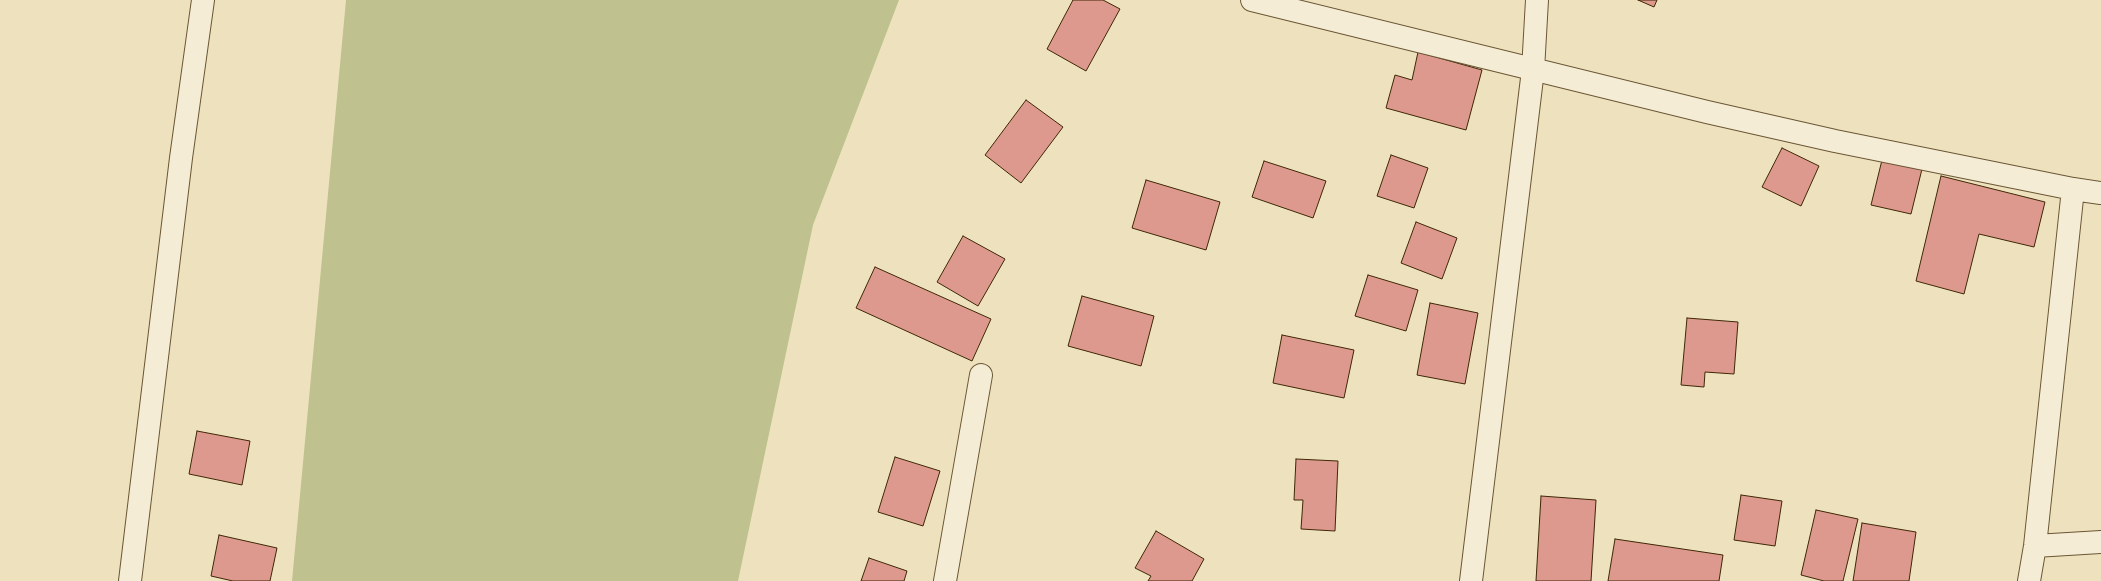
<!DOCTYPE html>
<style>
body{margin:0}
canvas{display:block;background:#eee2be}
</style>
<canvas width="2101" height="581"></canvas>
<script>
const ctx = document.querySelector('canvas').getContext('2d');
ctx.lineJoin = 'round';
function fill(path, color) { ctx.fillStyle = color; ctx.fill(path, 'evenodd'); }
const shape = rows => new Path2D(rows.map(r => 'M' + r).join(''));
function strokePath(path, color, width, dash) { ctx.strokeStyle = color; ctx.lineWidth = width; ctx.lineCap = dash ? 'butt' : 'round'; ctx.setLineDash(dash || []); ctx.stroke(path); }
const green = shape([
 [346,0,899,0,813,225,738,581,292,581]
]);
const building = shape([
 [1073,0,1103,0,1120,9,1086,71,1047,49,1073,0],
 [1638,0,1657,0,1654,7,1638,0],
 [1418,52,1482,70,1466,130,1386,108,1395,75,1412,80,1418,52],
 [1026,100,1063,127,1021,183,985,155,1026,100],
 [1782,148,1819,166,1801,206,1762,187,1782,148],
 [1391,155,1428,168,1414,208,1377,196,1391,155],
 [1882,160,1922,169,1911,214,1871,205,1882,160],
 [1264,161,1326,181,1313,218,1252,197,1264,161],
 [1941,176,2045,202,2034,247,1979,234,1964,294,1916,281,1941,176],
 [1146,180,1220,202,1206,250,1132,228,1146,180],
 [1416,222,1457,238,1442,279,1401,263,1416,222],
 [963,236,1005,259,978,306,937,282,963,236],
 [875,267,991,319,972,361,856,308,875,267],
 [1368,275,1418,290,1406,331,1355,316,1368,275],
 [1082,296,1154,316,1141,366,1068,346,1082,296],
 [1430,303,1478,313,1465,384,1417,375,1430,303],
 [1687,318,1738,322,1734,374,1705,372,1704,387,1681,385,1687,318],
 [1282,335,1354,350,1344,398,1273,383,1282,335],
 [197,431,250,441,242,485,189,474,197,431],
 [895,457,940,471,923,526,878,512,895,457],
 [1296,459,1338,461,1335,531,1301,529,1303,500,1294,500,1296,459],
 [1741,495,1782,501,1775,546,1734,540,1741,495],
 [1541,496,1596,500,1591,581,1536,581,1541,496],
 [1816,510,1858,519,1843,581,1824,581,1801,575,1816,510],
 [1862,523,1916,532,1909,581,1853,581,1862,523],
 [1156,531,1204,559,1192,581,1148,581,1151,576,1135,568,1156,531],
 [219,535,277,548,270,581,233,581,211,576,219,535],
 [1615,539,1723,555,1719,581,1608,581,1615,539],
 [869,558,907,571,904,581,861,581,869,558]
]);
const minor = shape([
 [1252,0,1707,112,1835,141,2073,189,2101,193],
 [2035,546,2101,542],
 [130,581,181,158,203,0],
 [945,581,981,375],
 [1471,581,1533,70,1537,0],
 [2029,581,2035,546,2073,189]
]);
fill(green, '#bfc28e');
fill(building, '#dd998d');
strokePath(building, '#3f2706', 1);
strokePath(minor, '#6b5634', 24);
strokePath(minor, '#f4ecd5', 22);
</script>
